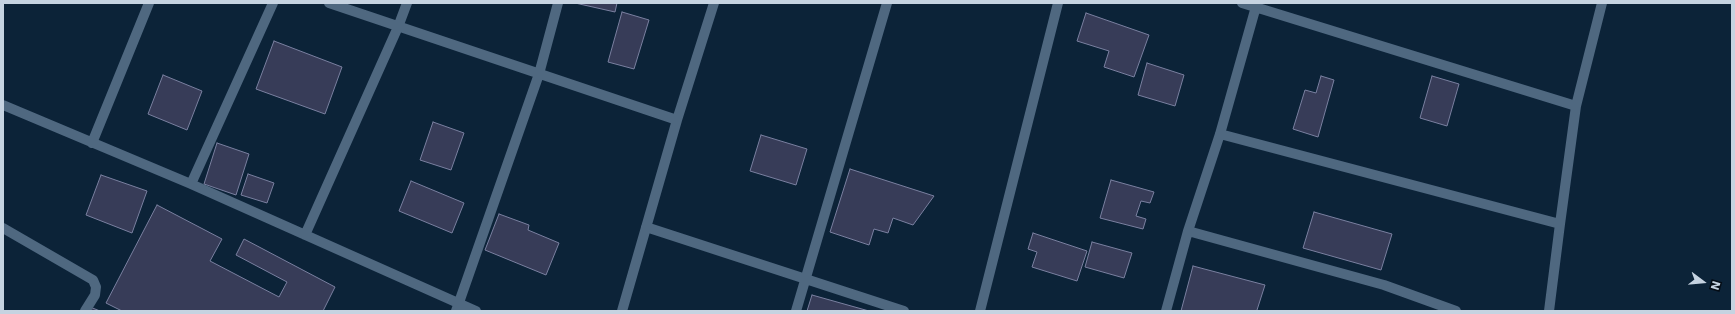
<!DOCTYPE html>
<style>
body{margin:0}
#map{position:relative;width:1735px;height:314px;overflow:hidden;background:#0c2338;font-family:"DejaVu Sans",sans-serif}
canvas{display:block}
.frame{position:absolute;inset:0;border:4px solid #c6d3e1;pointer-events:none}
.north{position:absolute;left:1683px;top:262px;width:40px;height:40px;-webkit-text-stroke:3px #040c15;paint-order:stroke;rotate:106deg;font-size:11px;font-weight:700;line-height:16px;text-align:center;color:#c6d3e1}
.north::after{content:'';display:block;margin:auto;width:14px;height:18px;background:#c6d3e1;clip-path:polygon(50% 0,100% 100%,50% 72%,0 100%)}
</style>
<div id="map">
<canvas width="1735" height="314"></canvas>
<div class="frame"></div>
<div class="north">N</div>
</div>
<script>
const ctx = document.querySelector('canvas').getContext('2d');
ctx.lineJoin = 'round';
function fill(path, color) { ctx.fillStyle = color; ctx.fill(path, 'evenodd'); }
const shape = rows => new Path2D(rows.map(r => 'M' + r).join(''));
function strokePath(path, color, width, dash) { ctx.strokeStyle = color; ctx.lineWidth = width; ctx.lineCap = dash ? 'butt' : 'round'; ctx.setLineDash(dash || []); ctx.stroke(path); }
const building = shape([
 [575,3,617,3,615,12,575,3],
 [622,12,649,20,634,69,608,62,622,12],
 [1086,13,1149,35,1134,77,1104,67,1109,51,1077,41,1086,13],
 [274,41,342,67,325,114,256,89,274,41],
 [1147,63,1184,75,1175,106,1138,95,1147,63],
 [163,75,202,91,187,130,148,114,163,75],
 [1321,76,1334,80,1318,137,1293,129,1305,90,1316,93,1321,76],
 [1432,76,1459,84,1447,126,1420,118,1432,76],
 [433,122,464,133,451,170,420,160,433,122],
 [761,135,807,149,796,185,750,171,761,135],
 [217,143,249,154,236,195,204,184,217,143],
 [850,169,934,196,913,225,893,218,888,233,874,229,869,245,830,232,850,169],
 [248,174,274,183,267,203,241,195,248,174],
 [101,175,147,191,132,233,86,215,101,175],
 [1111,180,1154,192,1150,203,1141,201,1136,216,1146,219,1143,229,1100,218,1111,180],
 [411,181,464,203,452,233,399,211,411,181],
 [157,205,222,239,210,261,279,297,287,282,236,255,244,239,335,287,323,311,122,311,106,303,157,205],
 [1314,212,1392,234,1381,270,1303,248,1314,212],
 [499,214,529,225,528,230,559,243,546,275,485,250,499,214],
 [1033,233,1087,251,1077,281,1032,267,1037,252,1028,249,1033,233],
 [1092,242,1132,253,1124,278,1085,267,1092,242],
 [1193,266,1265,285,1257,310,1256,311,1181,311,1193,266],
 [812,295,869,311,807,311,812,295],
 [90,307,100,311,89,311,90,307]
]);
const minor = shape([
 [329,3,677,120],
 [1242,3,1576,106],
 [3,105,191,184,273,3],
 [1220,134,1560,224,1549,311],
 [92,143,149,3],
 [191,184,476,311],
 [1560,224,1576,106,1602,3],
 [646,227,904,311],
 [3,228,93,280,96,287,95,295,85,311],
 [1188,231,1384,285,1456,311],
 [305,235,398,27,407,3],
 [456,311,539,74,558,3],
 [622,311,677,120,714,3],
 [796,311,887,3],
 [980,311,1058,3],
 [1166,311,1188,231,1220,134,1257,3]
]);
fill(building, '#373c58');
strokePath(building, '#7a80a0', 1);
strokePath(minor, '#4f6880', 10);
</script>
